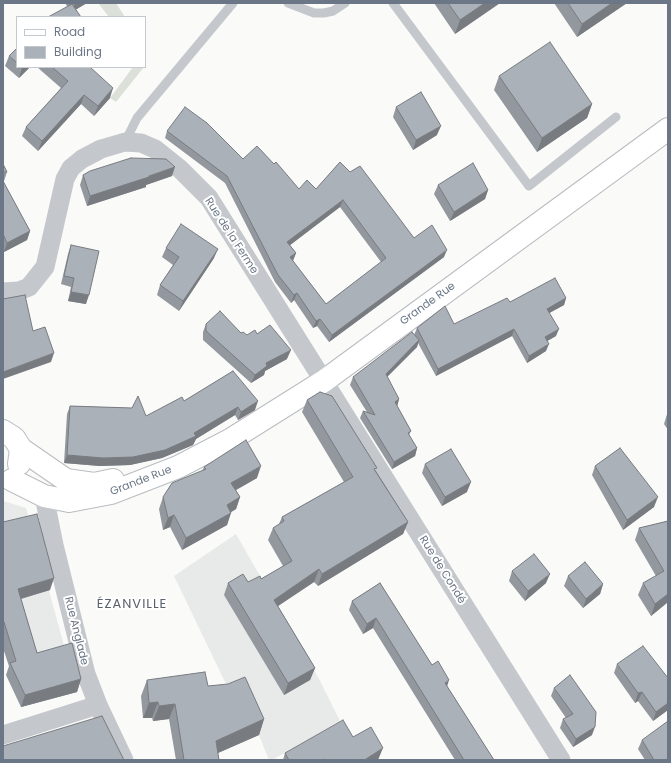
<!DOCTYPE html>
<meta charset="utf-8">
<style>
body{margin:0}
#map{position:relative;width:671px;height:763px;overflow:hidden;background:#fafaf8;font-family:Poppins,sans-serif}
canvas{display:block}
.frame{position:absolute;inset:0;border:4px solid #6b7787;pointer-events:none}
.legend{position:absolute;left:16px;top:16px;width:130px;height:52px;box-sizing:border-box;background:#fff;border:1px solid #c4c9cf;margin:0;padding:5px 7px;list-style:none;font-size:12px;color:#6b7787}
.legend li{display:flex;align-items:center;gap:8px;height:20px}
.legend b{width:20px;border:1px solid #c4c9cf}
</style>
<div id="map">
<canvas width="671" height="763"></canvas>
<div class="frame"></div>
<ul class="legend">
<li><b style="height:5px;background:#fff"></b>Road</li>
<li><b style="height:11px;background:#abb1b8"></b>Building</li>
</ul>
</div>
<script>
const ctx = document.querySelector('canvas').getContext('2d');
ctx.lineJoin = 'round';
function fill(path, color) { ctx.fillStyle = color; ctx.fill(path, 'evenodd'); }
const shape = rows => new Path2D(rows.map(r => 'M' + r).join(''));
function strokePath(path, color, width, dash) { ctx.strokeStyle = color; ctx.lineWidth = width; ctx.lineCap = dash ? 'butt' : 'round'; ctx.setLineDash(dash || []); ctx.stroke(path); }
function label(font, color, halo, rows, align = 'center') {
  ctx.font = font + ' Poppins,sans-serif'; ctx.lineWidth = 4; ctx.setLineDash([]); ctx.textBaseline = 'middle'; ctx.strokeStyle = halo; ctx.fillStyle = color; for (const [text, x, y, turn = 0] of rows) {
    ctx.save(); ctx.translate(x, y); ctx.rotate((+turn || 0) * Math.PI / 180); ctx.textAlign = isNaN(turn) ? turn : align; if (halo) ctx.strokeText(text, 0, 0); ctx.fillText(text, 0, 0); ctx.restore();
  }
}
const built = shape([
 [3,501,26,508,77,692,21,707,6,675,11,673,3,648],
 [236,534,318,677,340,721,272,760,269,760,259,735,235,745,216,702,226,684,174,576]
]);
const green = shape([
 [98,3,116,3,125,17,109,17],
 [133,67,144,67,116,102,110,98]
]);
const lane = shape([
 [288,3,314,13,324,13,333,11,345,3],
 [393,3,529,186,616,117],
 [125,142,137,118,233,3]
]);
const street = shape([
 [3,292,19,291,29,287,45,267,65,179,71,168,82,159,101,149,125,142,141,143,155,149,180,169,209,198,561,760],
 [44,496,54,545,86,674,98,705,124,760],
 [3,735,98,705]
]);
const secondary = shape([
 [3,431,14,438,21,449,19,464],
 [21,449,66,480,94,484,113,480],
 [12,480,44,496,69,501,111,493,178,467,230,440,324,381,668,129]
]);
const wall = shape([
 [65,3,87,3,76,9,67,6],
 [434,3,500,3,455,34],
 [554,3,627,3,577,37],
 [17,48,17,67,30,67,19,78,5,66,9,56],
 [37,67,90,67,110,98,94,116,81,104,38,151,22,136,26,127,61,88],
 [499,76,592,104,587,118,537,152,494,90],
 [396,107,437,135,413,150,393,117],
 [167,131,243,159,274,164,299,189,316,189,340,162,414,238,444,257,329,342,317,326,313,328,294,300,291,303,275,282,225,183,165,138],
 [340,207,381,262,326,304,293,261,296,253,290,245],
 [3,164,7,172,4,181,3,181,30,231,27,240,4,252,3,249],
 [83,175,172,176,146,185,146,187,87,206,80,185],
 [438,185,488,190,485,199,450,221,434,194],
 [71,245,86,304,68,301,71,287,61,284,68,254],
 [166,248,214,258,179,311,157,295,160,285,173,265,162,257],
 [566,298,564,305,549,313,556,336,547,341,546,351,527,363,512,336,436,376,418,343,417,347,387,377,399,399,397,406,411,431,409,435,417,448,415,456,392,469,360,418,363,411,367,412,350,385,353,377,414,335,417,328,454,324,510,302],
 [206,324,247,335,257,334,287,359,265,371,264,375,251,383,203,340,203,332],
 [233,371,255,410,238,420,235,415,196,439,193,445,162,458,130,465,100,466,64,463,67,414,70,406,132,408,146,416,184,401],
 [307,400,376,471,408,522,403,534,318,586,314,582,278,606,315,668,310,680,284,695,224,595,228,583,248,582,261,579,283,566,268,540,273,528,279,524,282,517,344,482,302,412],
 [668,411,668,430,664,424],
 [425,464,467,492,442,506,422,473],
 [595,466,654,507,623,530,592,475],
 [204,467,257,478,236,490,240,497,236,509,231,512,227,525,182,550,170,527,163,530,159,509,163,497,202,471],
 [668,521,668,602,651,616,638,595,643,583,656,576,635,540,639,528],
 [3,522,50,590,21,599,37,653,81,679,77,692,21,707,6,675,9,666,3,648],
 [512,571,546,583,525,601,509,581],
 [568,576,603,584,600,594,583,608,564,586],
 [380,583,432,665,447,686,494,760,455,760,373,628,363,634,349,610,352,601],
 [617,664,668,710,653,721,638,701,635,703,614,673],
 [147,680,208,686,264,719,259,735,218,753,219,760,176,760,169,719,153,721,152,718,143,718,141,696],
 [554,688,592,735,573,747,560,728,563,719,566,718,551,696],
 [353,737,378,760,283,760,285,753],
 [642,740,668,760,645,760,638,749]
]);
const shadedWall = shape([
 [75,3,87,3,72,12],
 [485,3,500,3,455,34,460,20],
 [612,3,627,3,577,37,582,24],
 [23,67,30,67,19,78,22,68],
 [113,88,110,98,94,116,98,106],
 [84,95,81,104,38,151,42,141],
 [592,104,587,118,537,152,542,138],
 [441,126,437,135,413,150,416,140],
 [175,167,172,176,146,185,146,187,87,206,90,196],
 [488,190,485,199,450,221,454,212],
 [343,200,340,207,285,249,287,242],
 [30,231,27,240,4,252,7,243],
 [218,249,214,258,179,311,183,301],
 [447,250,444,257,329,342,332,335],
 [296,253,293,260,287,264,290,257],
 [71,292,89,295,86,304,68,301],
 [297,293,294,300,291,303,294,295],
 [566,298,564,305,544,316,547,309],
 [320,319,317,326,313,328,316,321],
 [514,329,512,336,436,376,438,369],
 [559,329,556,336,542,344,545,337],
 [419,340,417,347,383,381,386,374],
 [549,344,546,351,527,363,529,356],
 [291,350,287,359,265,371,264,375,251,383,255,375,266,363],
 [54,353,51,362,3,379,3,372],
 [399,399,397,407,395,402],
 [258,401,255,410,238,420,241,412],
 [238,407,235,415,196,439,193,445,162,458,130,465,100,466,64,463,67,455,194,433],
 [417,448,415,456,392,469,394,462],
 [261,466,257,478,227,495,231,483],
 [471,482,467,492,442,506,445,497],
 [240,497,236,509,223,517,227,505],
 [658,497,654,507,623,530,627,520],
 [231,513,227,525,182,550,186,538],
 [174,515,170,527,163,530,168,518],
 [408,522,403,534,318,586,322,574],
 [319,569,314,582,269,612,274,600],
 [550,574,546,583,525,601,528,591],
 [54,578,50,590,13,601,18,589],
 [603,584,600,594,583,608,586,599],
 [668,594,668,602,651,616,655,604],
 [376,618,373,628,363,634,367,624],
 [315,668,310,680,284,695,288,683],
 [81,679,77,692,21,707,25,695],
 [449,680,446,690,445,683],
 [642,692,638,701,635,703,638,693],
 [158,702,152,718,143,718,149,703],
 [668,703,668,710,653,721,656,712],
 [175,704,169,719,153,721,159,706],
 [264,719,259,735,211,756,216,741],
 [595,727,592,735,573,747,576,739],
 [383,748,378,760,366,760,366,759]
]);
const building = shape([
 [448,3,485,3,460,20,448,3],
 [568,3,612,3,582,24,568,3],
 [72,4,81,17,48,17,72,4],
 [550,42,592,104,542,138,499,76,550,42],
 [17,48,17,63,9,56,17,48],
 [52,67,90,67,113,88,98,106,84,95,42,141,26,127,68,81,52,67],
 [421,92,441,126,416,140,396,107,421,92],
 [185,107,207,123,243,159,257,146,274,164,276,162,299,189,307,180,316,189,340,162,350,172,360,166,414,238,432,225,447,250,332,335,320,319,316,321,297,293,294,295,278,275,227,176,167,131,185,107],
 [343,200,386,258,326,304,290,257,296,253,287,242,343,200],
 [131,158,166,159,175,167,149,176,149,177,90,196,83,175,90,171,131,158],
 [473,163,488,190,454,212,438,185,473,163],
 [3,164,7,172,3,172,3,164],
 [3,181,30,231,7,243,3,234,3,181],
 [181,224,218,249,183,301,160,285,179,257,166,248,181,224],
 [71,245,99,251,89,295,71,292,74,278,64,276,71,245],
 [555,278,566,298,547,309,559,329,545,337,549,344,529,356,514,329,438,369,417,328,445,306,454,324,507,298,510,302,555,278],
 [25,295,33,331,45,327,54,353,3,372,3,299,25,295],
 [220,311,241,333,243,332,247,335,255,330,257,334,270,325,291,350,266,363,267,366,255,375,206,331,206,324,220,311],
 [412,332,419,340,386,374,399,399,395,402,411,431,408,433,417,448,394,462,363,411,375,415,353,377,412,332],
 [233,371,258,401,241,412,238,407,194,433,196,436,194,437,165,450,133,457,103,458,67,455,70,406,132,408,138,396,146,416,182,397,184,401,233,371],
 [320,392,332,396,377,468,374,469,408,522,322,574,319,569,274,600,315,668,288,683,228,583,243,574,248,582,260,576,261,579,292,561,273,528,284,521,282,517,353,477,307,400,320,392],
 [246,440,261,466,231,483,240,497,227,505,231,513,186,538,174,515,168,518,163,497,172,483,206,469,204,467,246,440],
 [620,448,658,497,627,520,595,466,620,448],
 [451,449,471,482,445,497,425,464,451,449],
 [37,514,54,578,18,589,37,653,72,643,81,679,25,695,10,663,16,661,4,622,3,622,3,522,37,514],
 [668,521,668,594,655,604,643,583,664,571,639,528,668,521],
 [534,554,550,574,528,591,512,571,534,554],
 [585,562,603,584,586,599,568,576,585,562],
 [380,583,432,665,438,661,449,680,445,683,494,760,464,760,376,618,367,624,352,601,380,583],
 [643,646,668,678,668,703,656,712,642,692,638,693,617,664,643,646],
 [205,672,208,686,228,684,245,677,264,719,216,741,219,760,184,760,175,704,159,706,158,702,149,703,147,680,205,672],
 [570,675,596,712,595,727,576,739,563,719,573,714,554,688,570,675],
 [102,716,124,760,3,760,3,746,102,716],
 [343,720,353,737,371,727,383,748,366,759,367,760,326,760,325,759,323,760,289,760,285,753,343,720],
 [668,721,668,760,654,760,642,740,668,721]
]);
const streetNames = [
 ["Rue de la Ferme",231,236,57],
 ["Grande Rue",428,304,-36],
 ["Grande Rue",141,481,-21],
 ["Rue de Condé",442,570,58],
 ["Rue Anglade",76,631,76]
];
const quarterNames = [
 ["ÉZANVILLE",132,605]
];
fill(built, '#e8e9e9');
fill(green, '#dbe0d9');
strokePath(secondary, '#b9bcc1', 24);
strokePath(lane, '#c4c7cb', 9);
strokePath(street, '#c4c7cb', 19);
strokePath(secondary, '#fff', 22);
fill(wall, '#93989e');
fill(shadedWall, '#787c81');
fill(building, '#abb1b8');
strokePath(building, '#787c81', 1);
label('11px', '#6b7787', '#fff', streetNames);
ctx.letterSpacing = '1px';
label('13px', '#59616c', '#fff', quarterNames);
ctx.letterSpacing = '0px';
</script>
